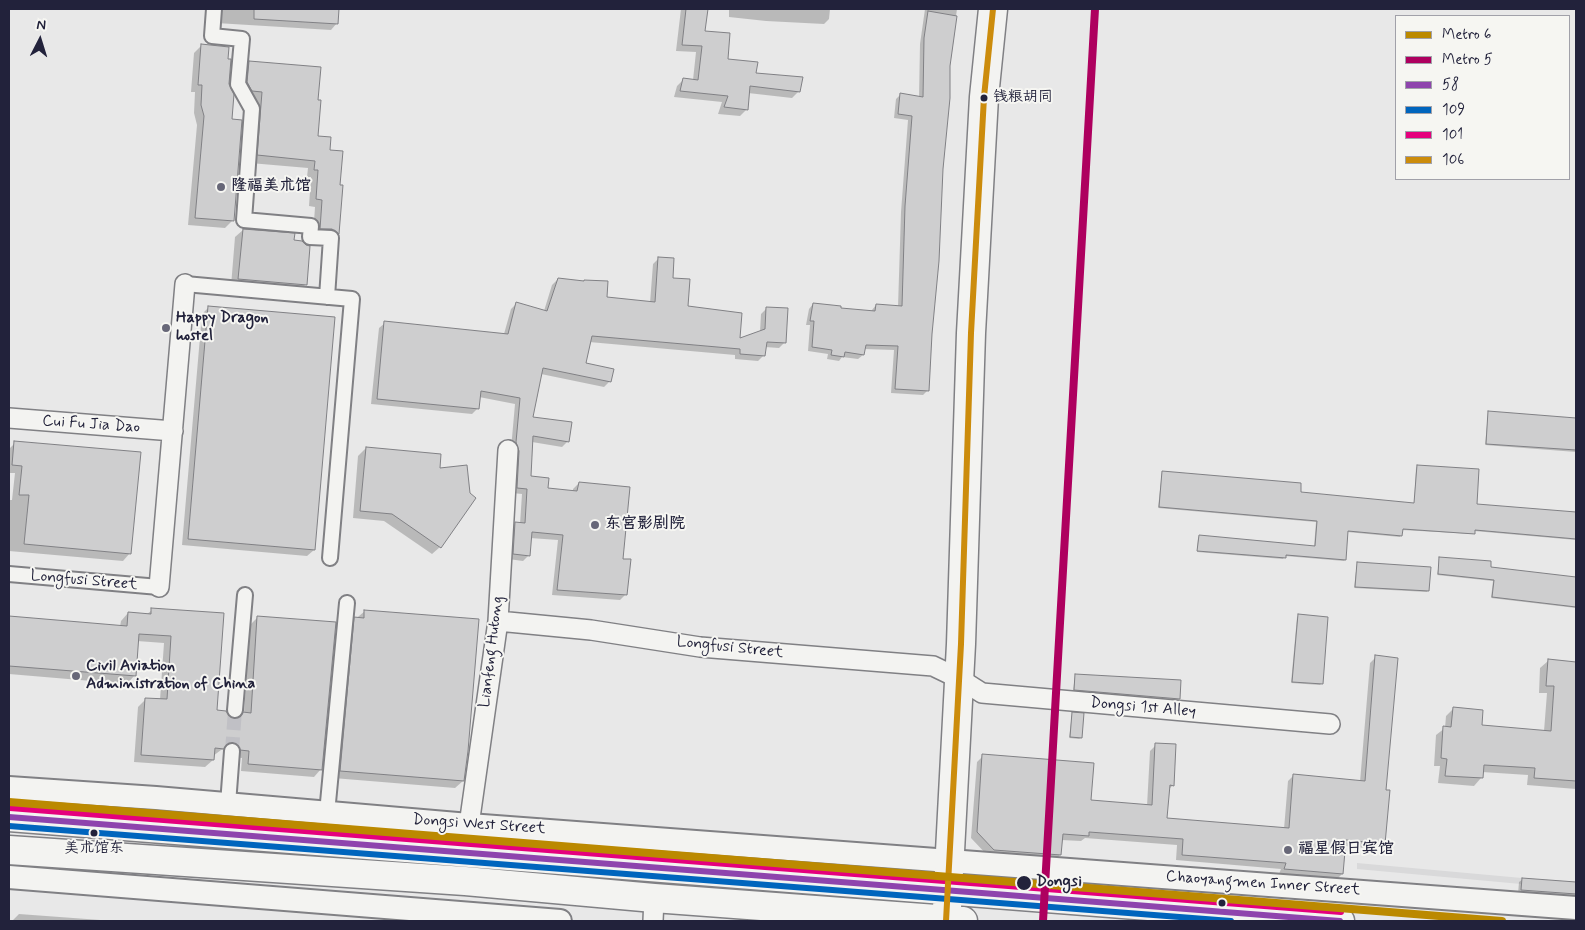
<!DOCTYPE html>
<meta charset="utf-8">
<style>
body{margin:0}
#map{position:relative;width:1585px;height:930px;overflow:hidden;background:#e8e8e8;font-family:Mynerve,sans-serif}
canvas{display:block}
.frame{position:absolute;inset:0;border:10px solid #22223b;pointer-events:none}
.legend{position:absolute;left:1395px;top:15px;width:175px;height:165px;box-sizing:border-box;background:#f6f6f2;border:1px solid #a1a1a9;margin:0;padding:6px 9px;list-style:none;font-size:15px;color:#22223b}
.legend li{display:flex;align-items:center;gap:10px;height:25px}
.legend b{width:25px;border:1px solid #a1a1a9}
.north{position:absolute;left:15px;top:15px;width:50px;height:50px;-webkit-text-stroke:4px #f6f6f2;paint-order:stroke;rotate:5deg;font-size:14px;font-weight:700;line-height:20px;text-align:center;color:#22223b}
.north::after{content:'';display:block;margin:auto;width:18px;height:22px;background:#22223b;clip-path:polygon(50% 0,100% 100%,50% 72%,0 100%)}
</style>
<div id="map">
<canvas width="1585" height="930"></canvas>
<div class="frame"></div>
<ul class="legend">
<li><b style="height:6px;background:#bb8900"></b>Metro 6</li>
<li><b style="height:6px;background:#ae005f"></b>Metro 5</li>
<li><b style="height:6px;background:#8e44ad"></b>58</li>
<li><b style="height:6px;background:#0065bd"></b>109</li>
<li><b style="height:6px;background:#e5007d"></b>101</li>
<li><b style="height:6px;background:#cc8c0c"></b>106</li>
</ul>
<div class="north">N</div>
</div>
<script>
const ctx = document.querySelector('canvas').getContext('2d');
ctx.lineJoin = 'round';
function fill(path, color) { ctx.fillStyle = color; ctx.fill(path, 'evenodd'); }
const shape = rows => new Path2D(rows.map(r => 'M' + r).join(''));
function strokePath(path, color, width, dash) { ctx.strokeStyle = color; ctx.lineWidth = width; ctx.lineCap = dash ? 'butt' : 'round'; ctx.setLineDash(dash || []); ctx.stroke(path); }
function label(font, color, halo, rows, align = 'center') {
  ctx.font = font + ' Mynerve,"LXGW WenKai TC",sans-serif'; ctx.lineWidth = 4; ctx.setLineDash([]); ctx.textBaseline = 'middle'; ctx.strokeStyle = halo; ctx.fillStyle = color; for (const [text, x, y, turn = 0] of rows) {
    ctx.save(); ctx.translate(x, y); ctx.rotate((+turn || 0) * Math.PI / 180); ctx.textAlign = isNaN(turn) ? turn : align; if (halo) ctx.strokeText(text, 0, 0); ctx.fillText(text, 0, 0); ctx.restore();
  }
}
const green = shape([
 [1357,863,1522,878,1521,884,1357,869]
]);
const shadow = shape([
 [217,9,338,9,337,23,331,30,216,23],
 [681,9,707,9,704,32,727,60,755,74,799,91,792,98,748,93,747,109,740,116,718,114,722,102,674,97,677,86,684,79,693,80,696,52,676,51],
 [729,9,830,9,829,19,824,24,766,21,729,17],
 [925,9,957,9,949,66,928,390,923,395,891,393,894,350,864,349,863,355,858,359,842,357,839,361,827,359,828,354,808,351,810,325,806,325,809,309,813,304,840,309,871,312,872,310,876,305,898,307,901,212,908,120,894,118,896,99,901,94,919,98,920,44],
 [202,45,228,84,233,220,225,228,188,225,197,125,194,113,195,92,191,92,194,53],
 [249,62,316,101,317,137,328,152,338,186,342,186,338,233,331,241,313,236,315,207,309,206,311,177,307,177,308,168,250,163,256,99,244,98,242,70],
 [243,230,293,241,306,284,298,292,231,286,235,237],
 [659,258,686,308,738,340,760,332,761,314,767,308,785,342,779,348,765,347,764,355,758,361,735,359,735,355,589,342,584,364,610,381,604,387,541,374,532,418,568,441,562,447,532,442,530,477,546,489,573,492,573,489,579,483,621,560,626,594,620,600,552,595,558,540,530,538,529,555,523,561,508,559,510,529,516,523,520,524,522,494,512,493,511,449,515,404,479,397,478,408,472,414,371,404,379,328,385,323,504,334,511,309,516,304,544,311,552,285,558,279,606,299,650,303,653,264],
 [209,307,314,550,307,556,182,545,202,314],
 [1489,412,1576,419,1576,452,1485,445,1488,414],
 [15,443,130,553,123,561,9,551,9,500,12,500,15,473,9,473,9,449],
 [366,448,440,547,432,554,384,521,353,518,358,456],
 [1417,466,1476,505,1576,514,1576,540,1474,531,1473,534,1402,530,1400,537,1347,532,1345,560,1344,561,1285,556,1283,559,1197,552,1198,538,1199,536,1314,547,1316,522,1158,508,1162,472,1299,493,1414,504,1416,468],
 [1440,558,1489,568,1576,578,1576,608,1491,598,1493,581,1437,575],
 [1357,563,1428,590,1427,592,1354,588],
 [152,610,223,614,216,711,234,720,238,719,244,713,250,625,258,617,321,769,314,777,241,771,242,758,233,757,230,751,225,749,221,750,213,756,213,760,205,767,134,762,138,707,146,699,160,700,164,643,137,641,134,676,127,684,9,674,9,618,120,627,121,621,128,613,146,615],
 [365,611,463,781,455,788,333,778,347,626],
 [1299,615,1321,684,1320,685,1291,683,1297,617],
 [1376,657,1385,791,1384,843,1378,849,1344,846,1342,874,1336,880,1279,874,1281,869,1176,860,1177,845,1085,838,1081,841,1061,840,1060,855,1054,861,988,856,971,838,977,762,983,756,1090,801,1147,806,1150,751,1156,745,1173,785,1168,790,1166,819,1284,829,1288,781,1294,775,1360,782,1370,663],
 [1548,661,1576,663,1576,789,1527,785,1528,775,1482,772,1481,778,1474,786,1438,783,1440,766,1434,766,1436,735,1445,728,1446,716,1453,709,1480,726,1544,731,1547,693,1539,693,1540,668],
 [1075,675,1179,699,1177,700,1073,691],
 [1072,714,1081,738,1079,739,1069,738],
 [1523,879,1576,884,1576,898,1518,894,1519,882],
 [19,914,114,921,12,921]
]);
const building = shape([
 [254,9,339,9,338,24,254,19,254,9],
 [686,9,708,9,705,31,730,33,728,59,758,62,756,73,803,77,800,92,750,86,748,110,724,107,728,96,680,91,683,78,698,80,702,46,682,45,686,9],
 [928,11,957,16,950,66,950,98,943,169,939,261,932,334,929,391,895,389,898,346,866,345,864,355,845,352,844,357,831,355,832,350,812,347,814,321,810,321,813,303,841,306,841,308,875,311,876,304,902,306,905,206,912,116,898,114,900,93,923,97,924,38,928,11],
 [201,44,229,47,228,59,231,59,229,84,234,94,232,119,242,120,234,221,195,218,204,116,201,105,202,85,198,85,201,44],
 [249,61,321,67,318,100,321,100,318,136,331,137,330,150,343,151,340,185,343,185,339,234,332,229,320,229,322,200,316,199,318,170,314,170,315,161,257,155,262,92,252,91,247,82,249,61],
 [243,229,295,233,294,240,302,241,306,245,310,246,307,285,238,279,243,229],
 [658,257,674,258,673,278,690,279,688,306,742,313,740,338,765,329,766,307,788,308,786,343,767,342,765,356,740,354,740,349,592,336,586,363,614,369,611,382,543,368,533,417,572,422,569,442,533,436,531,476,549,478,548,488,577,491,579,482,630,487,623,559,631,559,627,595,557,590,563,535,532,532,530,556,513,554,515,522,525,523,527,489,517,488,519,451,516,442,520,398,481,391,479,409,377,399,384,321,508,334,516,302,547,311,558,278,584,281,584,280,608,281,607,297,655,302,658,257],
 [208,306,335,317,315,550,188,539,208,306],
 [1488,411,1576,418,1576,450,1486,444,1488,411],
 [14,441,141,452,131,554,24,544,29,495,19,495,22,466,12,465,14,441],
 [366,447,441,454,440,468,467,465,470,493,476,498,441,548,392,514,360,511,366,447],
 [1417,465,1479,469,1477,504,1576,512,1576,539,1475,530,1475,534,1403,529,1402,536,1348,531,1346,560,1286,555,1286,558,1197,551,1199,535,1315,546,1317,521,1159,507,1162,471,1301,483,1301,492,1414,503,1417,465],
 [1439,557,1491,561,1491,567,1576,577,1576,607,1492,597,1494,580,1438,574,1439,557],
 [1357,562,1431,567,1429,591,1355,587,1357,562],
 [151,608,224,613,217,710,226,711,230,717,235,719,239,718,243,712,251,713,257,616,336,622,322,770,248,764,249,751,240,750,237,744,233,742,228,743,224,749,215,748,214,760,141,755,145,698,167,699,171,636,139,634,136,676,9,666,9,616,127,626,128,612,151,614,151,608],
 [364,610,479,619,468,751,464,781,340,771,354,617,364,618,364,610],
 [1298,614,1328,617,1323,684,1292,682,1298,614],
 [1375,655,1398,658,1386,790,1390,790,1385,844,1346,840,1343,874,1284,869,1286,863,1182,855,1183,839,1089,832,1089,836,1063,834,1061,855,994,850,977,832,982,754,1094,763,1091,800,1152,805,1155,743,1176,744,1174,786,1170,785,1167,818,1289,828,1293,774,1365,781,1375,655],
 [1548,659,1576,662,1576,781,1534,778,1535,768,1484,765,1483,778,1445,776,1447,759,1441,758,1443,726,1451,727,1453,707,1483,710,1482,725,1551,731,1554,686,1546,686,1548,659],
 [1075,674,1181,680,1180,699,1074,690,1075,674],
 [1072,712,1084,713,1082,738,1070,737,1072,712],
 [1522,878,1576,882,1576,894,1521,890,1522,878]
]);
const pedestrianTunnel = shape([
 [232,751,235,710]
]);
const pedestrian = shape([
 [214,9,212,36,242,39,238,84,252,109,244,220,311,226,310,237,331,238,327,297],
 [185,284,352,299,330,558],
 [9,574,159,587],
 [235,710,245,595],
 [228,804,232,751],
 [327,813,347,603]
]);
const minor = shape([
 [9,418,173,431],
 [159,587,185,284],
 [498,621,591,630,700,647,933,666,960,679,982,693,1330,724],
 [468,852,469,825,498,621,508,450],
 [653,921,654,898]
]);
const tertiary = shape([
 [9,788,156,798,469,825,1576,908],
 [9,877,560,921]
]);
const primary = shape([
 [9,817,1340,921],
 [9,850,465,881,654,898,963,921],
 [947,908,961,644,971,333,984,97,993,9]
]);
const bus1 = shape([
 [9,817,1340,921]
]);
const bus2 = shape([
 [9,826,1231,921]
]);
const bus3 = shape([
 [10,808,1341,912]
]);
const bus4 = shape([
 [946,921,961,644,971,333,984,97,993,9]
]);
const metro1 = shape([
 [9,802,1502,921]
]);
const metro2 = shape([
 [1043,921,1095,9]
]);
const markers = [
 [984,98,4.5,"#22223b"],
 [221,187,5,"#676778"],
 [166,328,5,"#676778"],
 [595,525,5,"#676778"],
 [76,676,5,"#676778"],
 [94,833,4.5,"#22223b"],
 [1288,850,5,"#676778"],
 [1024,883,8,"#22223b"],
 [1222,903,4.5,"#22223b"]
];
const busNames = [
 ["钱粮胡同",993,98],
 ["美术馆东",94,849,"center"]
];
const poiNames = [
 ["隆福美术馆",231,187],
 ["Happy Dragon",176,319],
 ["hostel",176,337],
 ["东宫影剧院",605,525],
 ["Civil Aviation",86,667],
 ["Administration of China",86,685],
 ["福星假日宾馆",1298,850]
];
const streetNames = [
 ["Cui Fu Jia Dao",91,425,4],
 ["Longfusi Street",84,581,5],
 ["Longfusi Street",730,648,6],
 ["Lianfeng Hutong",492,652,-83],
 ["Dongsi 1st Alley",1143,708,5],
 ["Dongsi West Street",479,825,4],
 ["Chaoyangmen Inner Street",1263,884,4]
];
const stopNames = [
 ["Dongsi",1036,883]
];
fill(green, '#d9d9da');
fill(shadow, '#0003');
fill(building, '#cececf');
strokePath(building, '#808084', 1);
strokePath(pedestrianTunnel, '#c0c0c5', 14, [14, 7]);
strokePath(pedestrian, '#808084', 18);
strokePath(minor, '#808084', 22);
strokePath(tertiary, '#808084', 26);
strokePath(primary, '#808084', 31);
strokePath(pedestrian, '#f3f3f1', 14);
strokePath(minor, '#f3f3f1', 19);
strokePath(tertiary, '#f3f3f1', 22);
strokePath(primary, '#f3f3f1', 28);
strokePath(bus1, '#8e44ad', 6);
strokePath(bus2, '#0065bd', 6);
strokePath(bus3, '#e5007d', 6);
strokePath(bus4, '#cc8c0c', 6);
strokePath(metro1, '#bb8900', 8);
strokePath(metro2, '#ae005f', 8);
for (const [x, y, r, color] of markers) { const dot = new Path2D(); dot.arc(x, y, r, 0, 2 * Math.PI); ctx.fillStyle = color; ctx.fill(dot); strokePath(dot, '#f6f6f2', 2); }
label('15px', '#22223b', '#f6f6f2', busNames, 'left');
label('bold 16px', '#22223b', '#f6f6f2', poiNames, 'left');
label('16px', '#22223b', '#f6f6f2', streetNames);
label('bold 16px', '#22223b', '#f6f6f2', stopNames, 'left');
</script>
